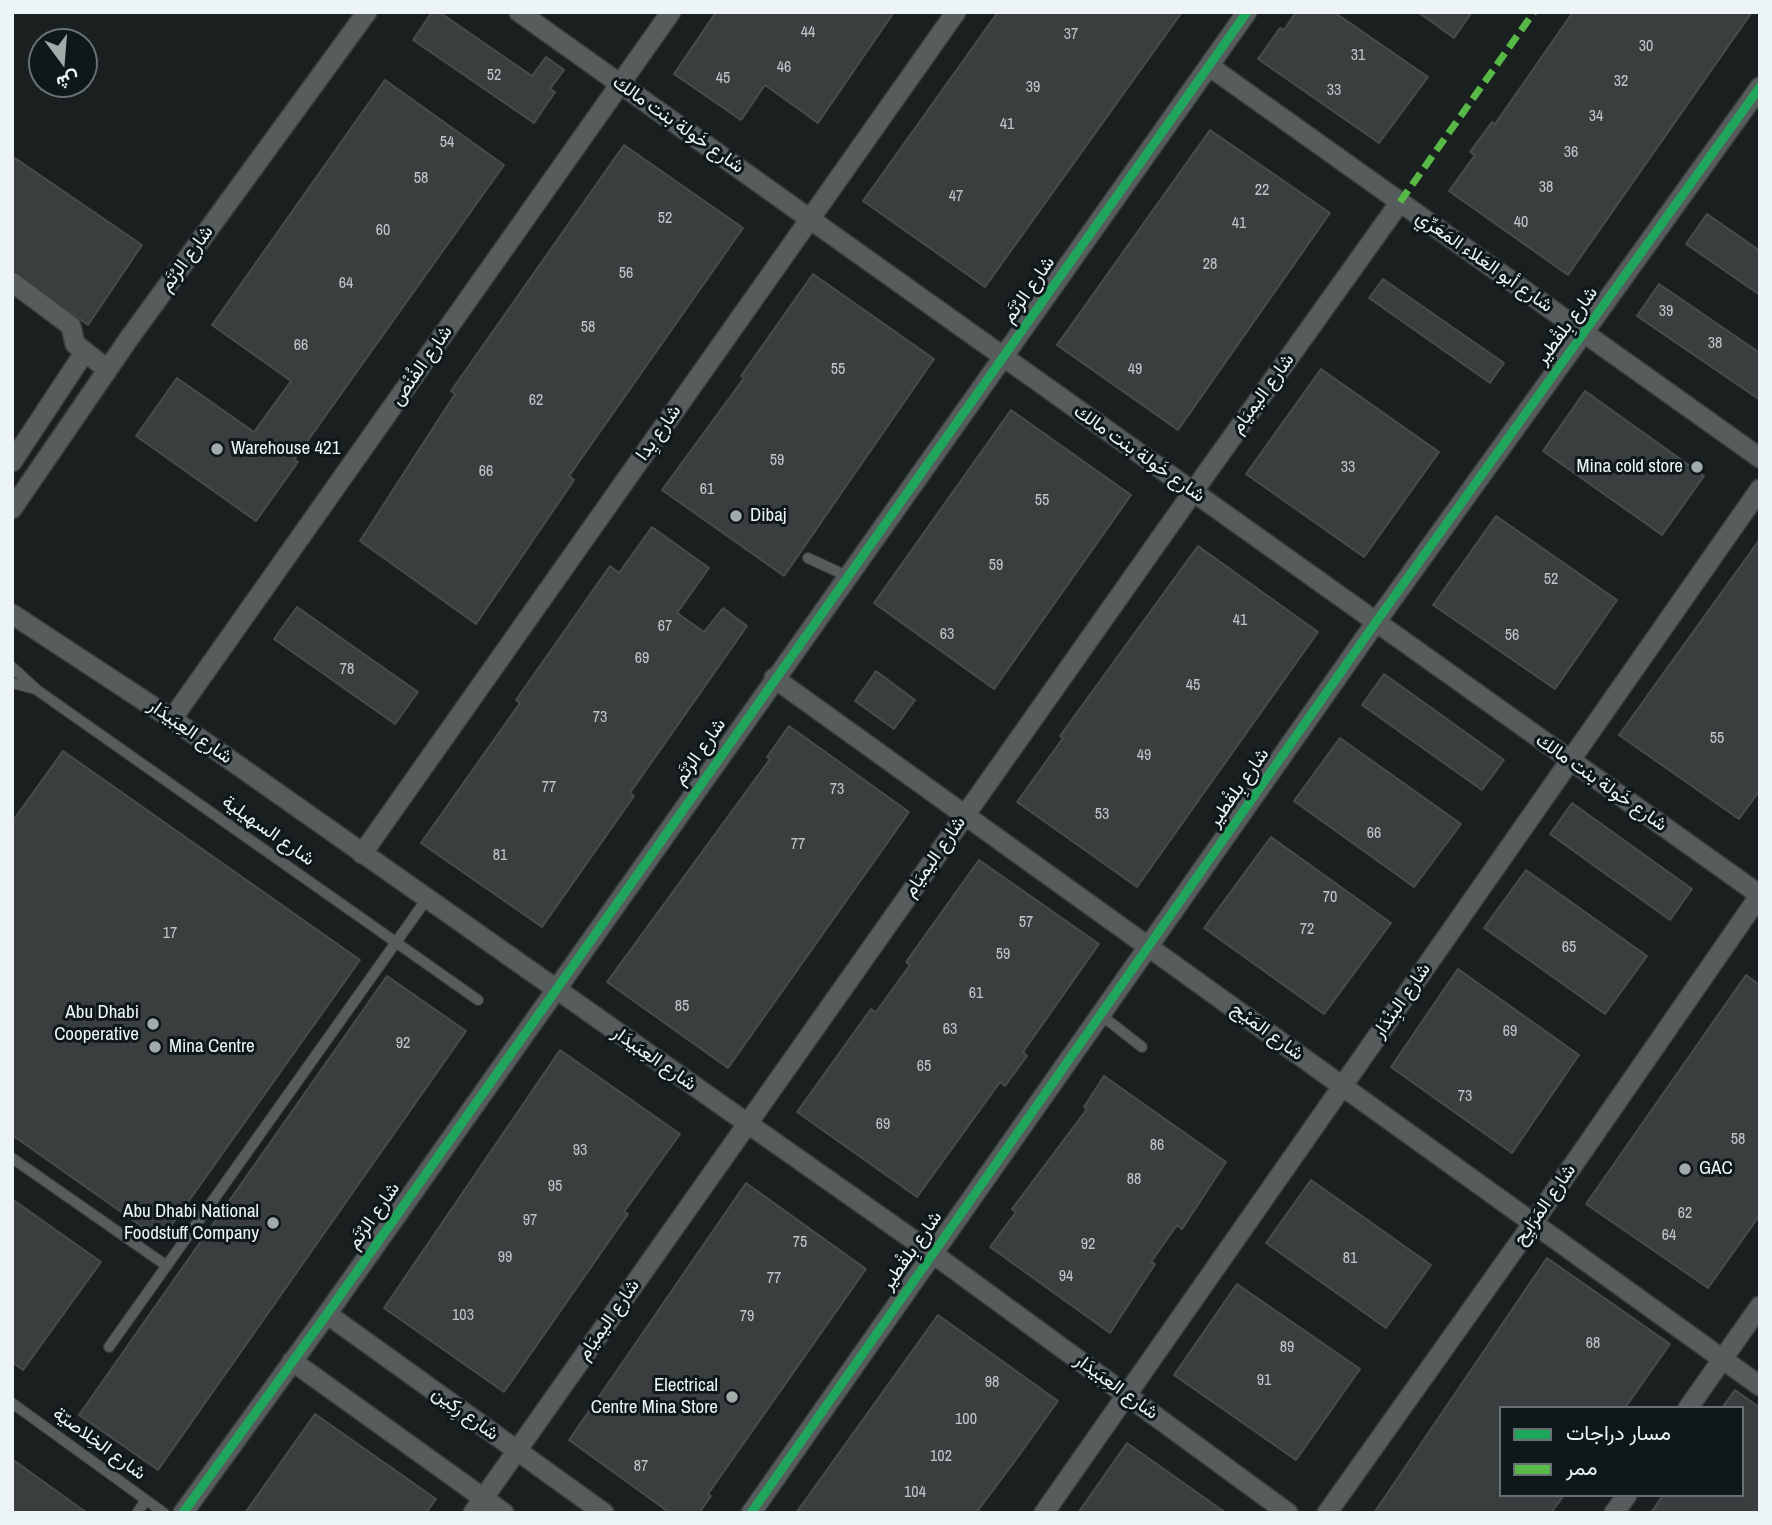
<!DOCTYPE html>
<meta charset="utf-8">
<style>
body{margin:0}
#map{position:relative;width:1772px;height:1525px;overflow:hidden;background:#1a2020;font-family:"Archivo Narrow",Vazirmatn,sans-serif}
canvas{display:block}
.frame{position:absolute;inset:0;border:14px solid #ecf4f5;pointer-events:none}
.legend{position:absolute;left:1499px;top:1406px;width:245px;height:91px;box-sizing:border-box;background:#0e181a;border:2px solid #677072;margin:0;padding:9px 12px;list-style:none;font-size:21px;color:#ecf4f5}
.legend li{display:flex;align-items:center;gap:14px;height:35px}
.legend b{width:35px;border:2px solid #677072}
.north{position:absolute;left:28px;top:28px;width:70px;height:70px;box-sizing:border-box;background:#0e181a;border:2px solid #677072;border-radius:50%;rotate:164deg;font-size:19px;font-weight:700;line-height:28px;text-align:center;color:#ecf4f5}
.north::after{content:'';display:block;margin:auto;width:24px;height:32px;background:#a2aaaa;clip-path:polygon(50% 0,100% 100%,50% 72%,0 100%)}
</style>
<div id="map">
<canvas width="1772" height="1525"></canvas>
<div class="frame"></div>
<ul class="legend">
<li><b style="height:9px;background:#20a55d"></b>مسار دراجات</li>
<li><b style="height:9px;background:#58b947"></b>ممر</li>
</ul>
<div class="north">ش</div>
</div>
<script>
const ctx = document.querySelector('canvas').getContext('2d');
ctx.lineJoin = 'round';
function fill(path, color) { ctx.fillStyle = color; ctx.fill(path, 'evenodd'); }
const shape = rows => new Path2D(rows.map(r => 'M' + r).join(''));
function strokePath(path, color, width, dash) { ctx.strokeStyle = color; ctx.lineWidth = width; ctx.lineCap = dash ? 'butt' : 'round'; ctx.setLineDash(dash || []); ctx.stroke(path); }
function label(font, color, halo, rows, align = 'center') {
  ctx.font = font + ' "Archivo Narrow",Vazirmatn,sans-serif'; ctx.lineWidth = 6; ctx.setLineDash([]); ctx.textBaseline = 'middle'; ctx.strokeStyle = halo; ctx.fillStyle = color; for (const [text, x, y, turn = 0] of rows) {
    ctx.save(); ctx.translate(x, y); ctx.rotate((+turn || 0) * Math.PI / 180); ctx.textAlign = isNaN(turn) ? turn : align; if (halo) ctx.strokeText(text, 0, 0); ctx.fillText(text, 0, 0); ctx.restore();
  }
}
const building = shape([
 [432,12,439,12,532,76,546,57,564,70,550,89,555,92,534,123,413,40,432,12],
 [716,12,894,12,818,123,765,85,741,120,674,74,716,12],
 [998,12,1182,12,985,287,863,201,998,12],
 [1296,12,1334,12,1428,77,1379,143,1258,59,1280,28,1284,30,1296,12],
 [1418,12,1472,12,1454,38,1418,12],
 [1573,12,1752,12,1568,275,1449,191,1475,155,1470,152,1492,122,1495,124,1573,12],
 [385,80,504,165,294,460,298,462,256,521,136,436,177,378,254,432,291,381,212,325,385,80],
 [1210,130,1330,213,1178,430,1057,345,1210,130],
 [624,145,743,228,569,476,574,480,476,624,360,541,455,394,451,391,624,145],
 [12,156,142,245,88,325,12,270,12,156],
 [1707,214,1760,251,1760,295,1686,244,1707,214],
 [813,274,934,359,784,576,662,490,744,378,741,376,813,274],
 [1383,279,1504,363,1490,383,1369,298,1383,279],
 [1659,284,1760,353,1760,400,1637,316,1659,284],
 [1321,369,1439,452,1364,557,1246,474,1321,369],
 [1585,391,1704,476,1662,535,1543,451,1585,391],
 [1011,410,1131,495,994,689,874,603,1011,410],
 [1496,516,1617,600,1555,689,1433,605,1496,516],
 [652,527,709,568,677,613,704,632,723,608,747,626,630,793,634,796,542,927,421,843,520,703,516,700,610,566,619,573,652,527],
 [1760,539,1760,790,1739,819,1619,735,1760,539],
 [1198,546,1318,632,1137,887,1017,802,1063,738,1060,736,1198,546],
 [297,607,418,692,395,724,274,639,297,607],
 [876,671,915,700,894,729,855,701,876,671],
 [1384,674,1504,760,1482,790,1362,705,1384,674],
 [789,726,909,812,728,1068,607,982,770,759,767,757,789,726],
 [1340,738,1461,824,1414,887,1294,801,1340,738],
 [63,751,360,960,161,1240,12,1135,12,822,63,751],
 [1572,803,1692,889,1670,920,1550,834,1572,803],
 [1271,837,1391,923,1324,1014,1204,928,1271,837],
 [979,860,1099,944,1023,1052,1027,1056,1005,1086,1000,1082,917,1197,797,1112,871,1009,876,1012,910,965,906,962,979,860],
 [1526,870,1647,956,1605,1014,1484,928,1526,870],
 [1458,969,1579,1055,1512,1153,1391,1067,1458,969],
 [1746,975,1760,985,1760,1215,1708,1288,1586,1204,1746,975],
 [387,976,466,1031,158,1470,79,1415,387,976],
 [560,1050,680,1134,624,1212,628,1214,504,1392,384,1308,560,1050],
 [1104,1076,1226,1162,1182,1229,1177,1225,1151,1262,1155,1264,1110,1333,990,1247,1016,1212,1012,1209,1087,1109,1084,1107,1104,1076],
 [1311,1180,1431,1265,1386,1328,1266,1243,1311,1180],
 [746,1183,866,1269,708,1494,711,1496,699,1513,670,1513,569,1440,746,1183],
 [12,1199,101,1262,23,1370,12,1362,12,1199],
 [1547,1258,1670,1344,1625,1408,1501,1408,1501,1495,1564,1495,1551,1513,1374,1513,1547,1258],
 [1237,1284,1360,1369,1296,1460,1174,1375,1237,1284],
 [938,1315,1058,1401,1012,1465,976,1513,796,1513,938,1315],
 [1735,1390,1760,1408,1760,1513,1651,1513,1663,1495,1742,1495,1742,1408,1722,1408,1735,1390],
 [315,1414,436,1499,426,1513,245,1513,315,1414],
 [1127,1443,1226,1513,1078,1513,1127,1443],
 [12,1459,87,1513,12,1513,12,1459]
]);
const service = shape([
 [808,558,847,576],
 [12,667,37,690,478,1000],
 [12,683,35,689],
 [1101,1015,1142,1047],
 [12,1158,167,1266],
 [109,1347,426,900],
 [12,1403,164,1513],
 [137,1513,146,1500]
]);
const minor = shape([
 [519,12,1760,895],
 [1209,66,1760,458],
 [12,282,71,326,75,344,107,369],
 [12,462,84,353],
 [12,509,130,337,367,12],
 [12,614,172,719,932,1253,1288,1513],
 [774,678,1760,1386],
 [172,719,671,12],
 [362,854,956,12],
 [327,1314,604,1513],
 [292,1361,504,1513],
 [1688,1408,1760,1306],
 [183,1513,327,1314,1247,12],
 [473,1513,1193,492,1400,202],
 [751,1513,1376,622,1760,87],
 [1044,1513,1760,489],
 [1327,1513,1533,1223,1760,895],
 [1614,1513,1627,1495]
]);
const quiet = shape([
 [1400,202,1534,12]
]);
const cycleway = shape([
 [183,1513,327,1314,1247,12],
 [751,1513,1376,622,1760,87]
]);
const markers = [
 [217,449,7,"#a2aaaa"],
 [1697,467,7,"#a2aaaa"],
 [736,516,7,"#a2aaaa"],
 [153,1024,7,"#a2aaaa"],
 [155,1047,7,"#a2aaaa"],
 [1685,1169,7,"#a2aaaa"],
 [273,1223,7,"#a2aaaa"],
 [732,1397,7,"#a2aaaa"]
];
const numberNames = [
 ["44",808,33],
 ["37",1071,35],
 ["30",1646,47],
 ["31",1358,56],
 ["46",784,68],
 ["52",494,76],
 ["45",723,79],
 ["32",1621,82],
 ["39",1033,88],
 ["33",1334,91],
 ["34",1596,117],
 ["41",1007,125],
 ["54",447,143],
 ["36",1571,153],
 ["58",421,179],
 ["38",1546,188],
 ["22",1262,191],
 ["47",956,197],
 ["52",665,219],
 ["40",1521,223],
 ["41",1239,224],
 ["60",383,231],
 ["28",1210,265],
 ["56",626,274],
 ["64",346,284],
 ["39",1666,312],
 ["58",588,328],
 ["38",1715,344],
 ["66",301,346],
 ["55",838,370],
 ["49",1135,370],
 ["62",536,401],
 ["59",777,461],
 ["33",1348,468],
 ["66",486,472],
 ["61",707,490],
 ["55",1042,501],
 ["59",996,566],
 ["52",1551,580],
 ["41",1240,621],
 ["67",665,627],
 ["63",947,635],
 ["56",1512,636],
 ["69",642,659],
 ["78",347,670],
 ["45",1193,686],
 ["73",600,718],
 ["55",1717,739],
 ["49",1144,756],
 ["77",549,788],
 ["73",837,790],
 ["53",1102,815],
 ["66",1374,834],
 ["77",798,845],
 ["81",500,856],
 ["70",1330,898],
 ["57",1026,923],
 ["72",1307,930],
 ["17",170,934],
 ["65",1569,948],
 ["59",1003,955],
 ["61",976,994],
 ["85",682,1007],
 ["63",950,1030],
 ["69",1510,1032],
 ["92",403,1044],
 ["65",924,1067],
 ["73",1465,1097],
 ["69",883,1125],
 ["58",1738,1140],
 ["86",1157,1146],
 ["93",580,1151],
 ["88",1134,1180],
 ["95",555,1187],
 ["62",1685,1214],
 ["97",530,1221],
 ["64",1669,1236],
 ["75",800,1243],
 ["92",1088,1245],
 ["99",505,1258],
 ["81",1350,1259],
 ["94",1066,1277],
 ["77",774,1279],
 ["103",463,1316],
 ["79",747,1317],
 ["68",1593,1344],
 ["89",1287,1348],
 ["91",1264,1381],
 ["98",992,1383],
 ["100",966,1420],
 ["102",941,1457],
 ["87",641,1467],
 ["104",915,1493]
];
const streetNames = [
 ["شارع خَولة بنت مالك",678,125,35],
 ["شارع الرُتَم",187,259,-54],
 ["شارع أبو العَلاء المَعَرِّي",1484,262,35],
 ["شارع الرُتَم",1029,290,-55],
 ["شارع بِلقْطير",1567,326,-54],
 ["شارع الفُنْص",422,366,-55],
 ["شارع اليميَام",1263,394,-54],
 ["شارع يِدا",659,433,-55],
 ["شارع خَولة بنت مالك",1139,454,35],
 ["شارع العِبَيدَار",190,732,35],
 ["شارع الرُتَم",700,752,-55],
 ["شارع خَولة بنت مالك",1601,783,35],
 ["شارع بِلقْطير",1239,788,-55],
 ["شارع السهيلية",268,831,35],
 ["شارع اليميَام",935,857,-55],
 ["شارع البِنْدَار",1402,1001,-55],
 ["شارع المَيْج",1267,1032,36],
 ["شارع العِبَيدَار",654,1059,35],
 ["شارع المَرَايِح",1545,1205,-55],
 ["شارع الرُتَم",374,1216,-55],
 ["شارع بِلقْطير",912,1251,-55],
 ["شارع اليميَام",609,1320,-55],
 ["شارع العِبَيدَار",1116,1387,36],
 ["شارع رِكِين",465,1414,36],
 ["شارع الخِلاصيّة",99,1444,36]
];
const poiNames = [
 ["Warehouse 421",231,449],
 ["Mina cold store",1683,467,"right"],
 ["Dibaj",750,516],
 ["Abu Dhabi",139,1013,"right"],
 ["Cooperative",139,1035,"right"],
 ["Mina Centre",169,1047],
 ["GAC",1699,1169],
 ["Abu Dhabi National",259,1212,"right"],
 ["Foodstuff Company",259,1234,"right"],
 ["Electrical",718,1386,"right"],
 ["Centre Mina Store",718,1408,"right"]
];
fill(building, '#3a3e3f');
strokePath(building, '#474c4d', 2);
strokePath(service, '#373c3c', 12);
strokePath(minor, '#373c3c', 22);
strokePath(service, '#575c5c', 10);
strokePath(minor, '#575c5c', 19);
strokePath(quiet, '#58b947', 7, [14, 7]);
strokePath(cycleway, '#20a55d', 9);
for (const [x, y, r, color] of markers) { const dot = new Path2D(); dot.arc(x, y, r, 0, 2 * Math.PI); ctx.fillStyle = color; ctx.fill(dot); strokePath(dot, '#0e181a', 2.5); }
label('16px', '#c0c6c8', null, numberNames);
label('19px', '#ecf4f5', '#0e181a', streetNames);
label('19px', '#ecf4f5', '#0e181a', poiNames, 'left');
</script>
